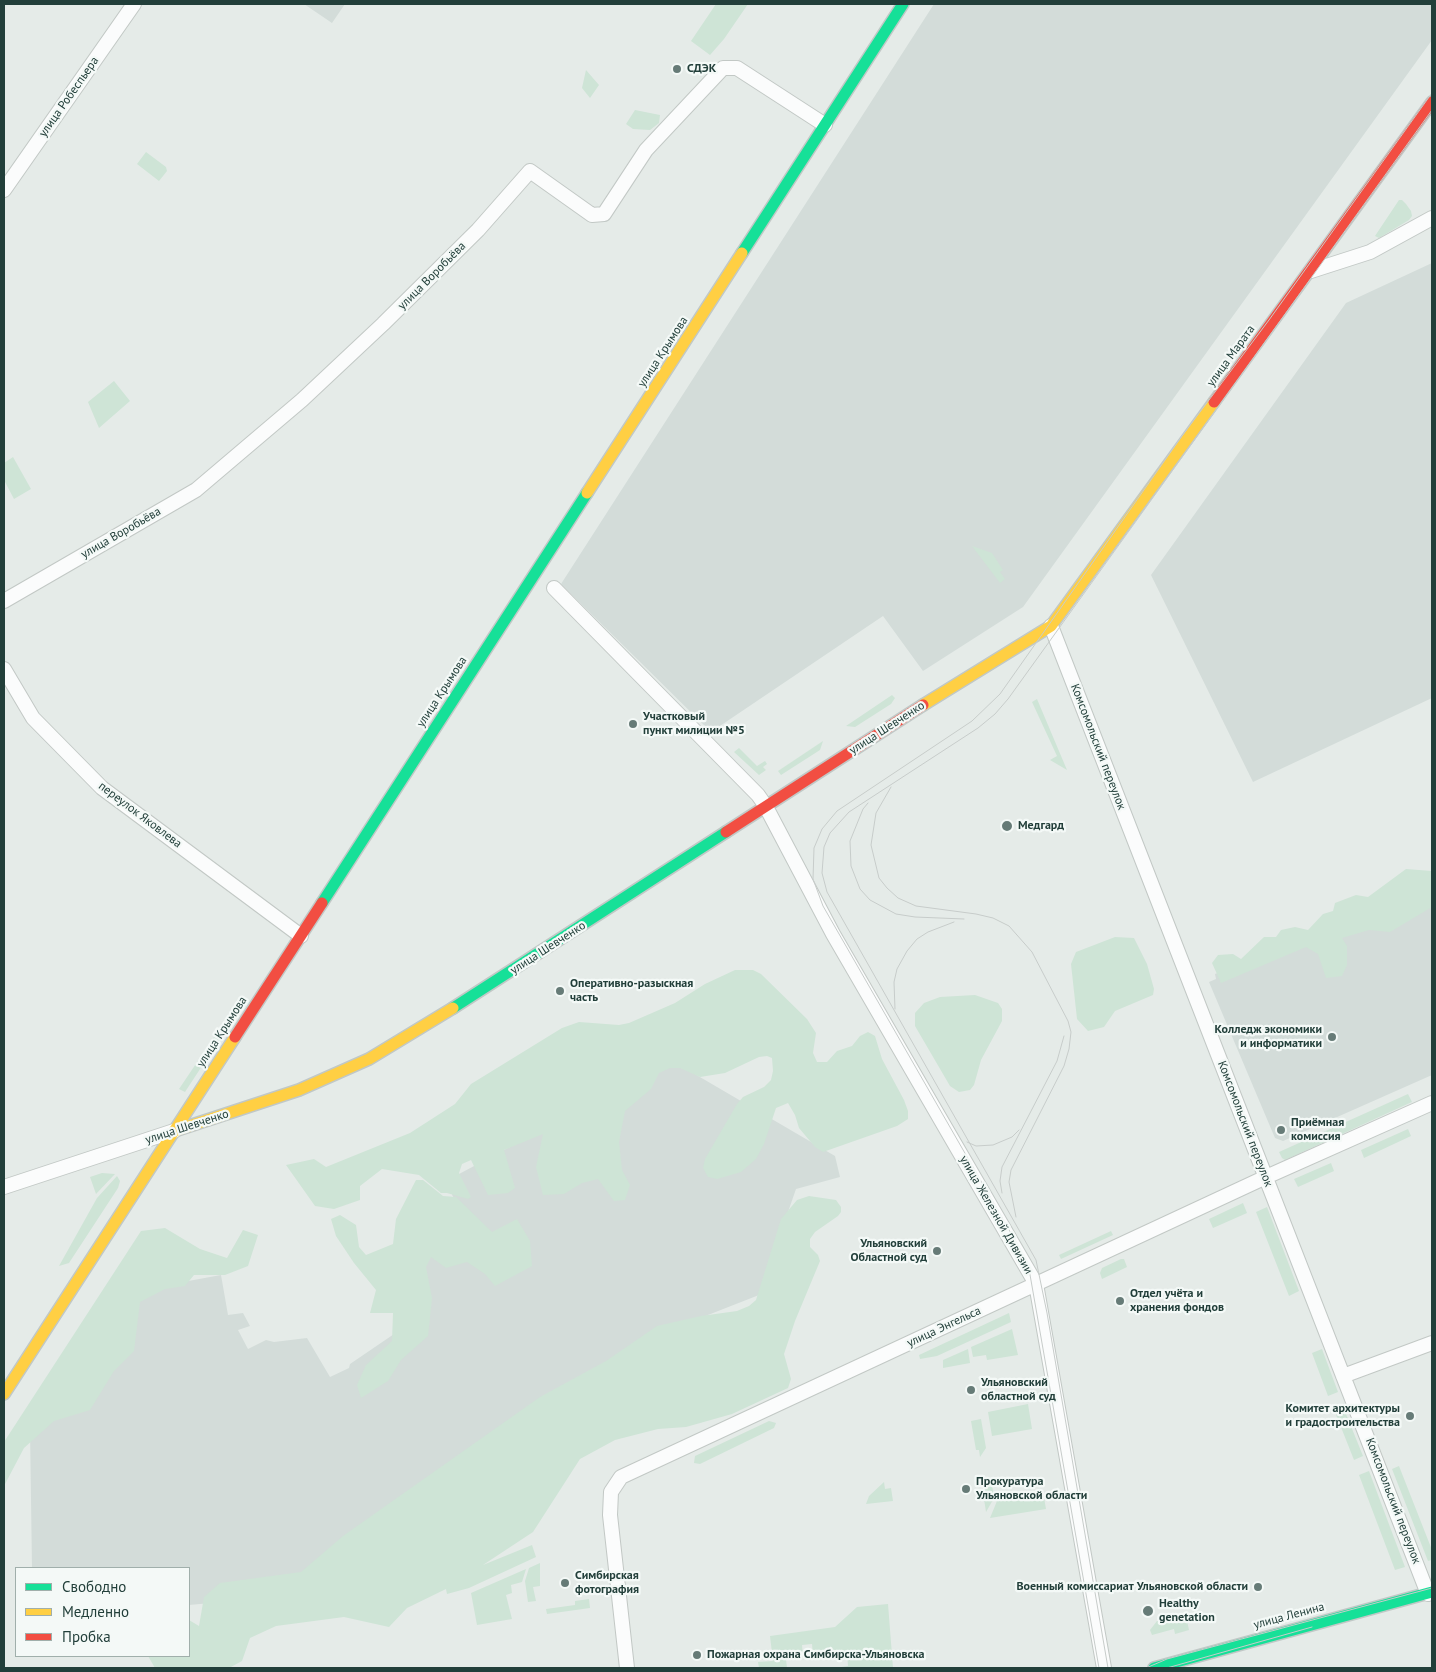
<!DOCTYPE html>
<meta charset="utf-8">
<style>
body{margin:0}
#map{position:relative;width:1436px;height:1672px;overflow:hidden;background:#e5ebe8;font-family:"PT Sans",sans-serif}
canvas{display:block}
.frame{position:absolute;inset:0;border:5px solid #223f3a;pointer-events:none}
.legend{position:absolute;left:15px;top:1567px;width:175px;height:90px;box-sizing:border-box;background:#f4f9f7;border:1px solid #a0afab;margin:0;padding:6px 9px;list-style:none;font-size:15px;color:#223f3a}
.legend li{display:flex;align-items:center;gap:10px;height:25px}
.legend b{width:25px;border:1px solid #a0afab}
</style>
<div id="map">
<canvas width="1436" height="1672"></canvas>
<div class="frame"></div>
<ul class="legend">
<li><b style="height:6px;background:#16e098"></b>Свободно</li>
<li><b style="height:6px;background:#ffcf43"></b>Медленно</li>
<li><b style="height:6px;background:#f24e42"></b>Пробка</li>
</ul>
</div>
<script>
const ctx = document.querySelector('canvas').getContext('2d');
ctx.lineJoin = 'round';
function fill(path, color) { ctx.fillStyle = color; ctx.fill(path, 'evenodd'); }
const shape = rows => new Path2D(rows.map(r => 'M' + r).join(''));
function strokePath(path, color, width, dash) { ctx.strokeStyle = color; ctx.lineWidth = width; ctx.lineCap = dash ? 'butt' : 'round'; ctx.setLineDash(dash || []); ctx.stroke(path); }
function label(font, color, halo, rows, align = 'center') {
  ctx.font = font + ' "PT Sans",sans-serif'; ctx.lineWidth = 4.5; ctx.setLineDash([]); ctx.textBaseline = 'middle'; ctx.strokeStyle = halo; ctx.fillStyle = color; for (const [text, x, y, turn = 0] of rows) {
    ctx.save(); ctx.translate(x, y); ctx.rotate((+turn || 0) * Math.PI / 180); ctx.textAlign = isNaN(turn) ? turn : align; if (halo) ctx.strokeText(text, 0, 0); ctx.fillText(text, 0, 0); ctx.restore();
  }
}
const built = shape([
 [304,4,345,4,332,23],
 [934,4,1432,4,1432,40,1023,607,923,671,883,616,711,732,561,584],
 [1432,263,1432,698,1253,782,1151,575,1346,303],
 [1432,888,1432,1075,1283,1141,1275,1138,1209,982,1216,979,1215,974],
 [664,1056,835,1156,840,1177,796,1189,759,1295,685,1324,312,1594,189,1605,189,1568,32,1568,30,1429,134,1291,221,1275,228,1315,243,1313,250,1326,238,1330,248,1349,266,1340,274,1342,307,1338,330,1377,349,1368,350,1364,422,1315,419,1265,458,1208,446,1181,547,1127,605,1124]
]);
const green = shape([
 [716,4,748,4,724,39,710,55,691,41],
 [586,70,599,85,590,98,582,88],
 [635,110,660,115,659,123,650,130,633,129,626,124],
 [146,152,166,167,167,171,159,181,137,164],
 [1399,200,1402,200,1406,204,1411,211,1412,216,1409,220,1379,238,1375,236],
 [114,381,130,401,99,428,88,402],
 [13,457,31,489,14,499,4,480,4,463],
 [972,546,992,553,1003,570,1000,572,1005,579,1000,583],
 [892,695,895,698,891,704,855,727,846,726],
 [1037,699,1067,770,1050,760,1057,756,1032,702],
 [823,741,820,750,781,775,778,771],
 [739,748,757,766,765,761,767,764,763,767,766,770,759,775,734,752],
 [1406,869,1432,871,1432,907,1390,932,1369,930,1342,938,1347,946,1347,965,1342,976,1326,978,1318,954,1306,947,1221,983,1212,963,1218,955,1233,954,1241,959,1264,937,1276,937,1281,930,1295,927,1308,930,1323,914,1333,911,1335,903,1356,895,1368,897],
 [1115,937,1134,938,1147,964,1154,989,1153,995,1115,1011,1104,1027,1088,1031,1077,1019,1071,964,1076,952],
 [735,970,753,970,761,974,807,1019,816,1033,813,1053,817,1062,827,1062,837,1051,852,1046,860,1036,868,1032,875,1036,882,1059,904,1100,908,1111,908,1119,897,1126,823,1152,815,1147,799,1128,795,1115,788,1103,776,1108,764,1144,756,1159,741,1172,717,1179,708,1177,703,1168,705,1159,737,1104,743,1097,764,1087,771,1080,773,1071,772,1058,767,1056,759,1057,725,1073,700,1077,680,1068,670,1068,659,1073,651,1089,625,1111,619,1142,622,1170,630,1185,625,1200,614,1201,598,1179,582,1183,564,1194,543,1195,536,1167,543,1134,504,1150,515,1188,508,1193,488,1195,471,1160,462,1164,459,1173,471,1197,468,1199,447,1193,441,1193,419,1175,382,1169,360,1186,360,1200,334,1209,315,1206,286,1165,314,1159,326,1167,410,1133,455,1104,471,1084,562,1028,579,1022,619,1025,629,1023,675,1003,705,984],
 [975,995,998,1003,1002,1009,1002,1021,981,1060,974,1085,970,1090,959,1092,950,1086,915,1026,915,1013,924,1003,940,997],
 [214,1037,219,1040,185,1092,179,1089],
 [1408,1094,1412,1102,1285,1160,1282,1158,1279,1152],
 [1408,1129,1411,1136,1364,1158,1361,1150],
 [1331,1163,1334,1171,1298,1187,1294,1179],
 [102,1173,115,1174,96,1194,90,1177],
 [117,1176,120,1181,118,1188,69,1263,59,1266,97,1198],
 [416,1180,423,1180,443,1196,456,1197,492,1232,517,1219,530,1241,532,1266,495,1286,485,1274,467,1262,446,1268,431,1257,426,1267,432,1298,428,1336,401,1360,388,1381,361,1398,357,1385,366,1365,392,1341,393,1313,370,1313,376,1290,354,1263,336,1236,331,1219,340,1215,356,1225,359,1247,366,1255,393,1244,396,1219],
 [809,1196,836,1200,841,1207,841,1212,838,1216,815,1232,810,1239,810,1247,818,1255,820,1261,795,1321,784,1354,791,1379,788,1388,732,1414,686,1427,658,1429,615,1440,580,1459,533,1532,483,1565,532,1545,536,1557,469,1588,447,1594,446,1589,407,1608,389,1627,344,1617,276,1626,250,1638,242,1661,229,1668,155,1668,148,1656,189,1656,189,1620,199,1626,204,1597,220,1583,301,1572,343,1536,540,1397,606,1361,657,1326,701,1316,737,1311,749,1306,756,1300,781,1219,797,1200],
 [1243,1203,1247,1213,1213,1228,1209,1219],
 [1267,1207,1299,1291,1289,1296,1256,1212],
 [165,1228,200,1249,227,1258,243,1230,258,1235,248,1266,225,1275,194,1275,185,1286,165,1289,140,1302,134,1351,114,1371,90,1410,54,1421,24,1448,4,1486,4,1442,141,1231],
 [1111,1231,1113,1235,1061,1259,1059,1255],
 [1121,1259,1124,1259,1127,1267,1102,1279,1100,1273,1102,1268],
 [1009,1313,1011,1322,937,1356,920,1359,919,1355],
 [1012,1329,1018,1355,987,1360,986,1355,973,1357,971,1347],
 [968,1349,970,1363,943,1368,943,1360],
 [1322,1349,1338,1392,1328,1396,1312,1353],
 [1028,1404,1032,1429,992,1436,988,1412],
 [1342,1404,1363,1456,1354,1460,1333,1407],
 [981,1419,986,1448,980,1457,979,1450,976,1450,971,1421],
 [769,1421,776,1423,774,1428,700,1464,694,1463,695,1456],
 [1399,1466,1432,1550,1432,1560,1428,1561,1392,1469],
 [1369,1471,1405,1567,1395,1570,1359,1475],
 [991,1478,994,1498,986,1512,981,1479],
 [884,1482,885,1489,891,1488,893,1501,866,1504,869,1496],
 [1043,1492,1046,1509,990,1518,997,1501],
 [540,1563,540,1586,533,1587,536,1601,528,1602,525,1581,529,1568],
 [526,1569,522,1582,511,1585,512,1593,506,1595,512,1619,477,1625,471,1593],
 [589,1599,590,1608,547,1614,546,1609,575,1605,575,1601],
 [888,1604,893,1668,835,1668,848,1666,847,1652,813,1656,812,1644,802,1645,803,1657,786,1659,787,1668,759,1668,758,1662,773,1661,770,1636,835,1627,857,1607],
 [1186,1616,1189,1630,1175,1634,1174,1629,1152,1635,1150,1630,1157,1621]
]);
const street = shape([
 [4,190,134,4],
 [1311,271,1370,252,1432,218],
 [554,588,758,795,765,805,833,934,1036,1284,1104,1668],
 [4,601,196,490,302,400,383,324,478,230,530,171,592,215,604,214,646,150,723,68,737,68,825,125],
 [1051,626,1428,1594],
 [4,669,33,718,102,788,301,936],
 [4,1187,174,1131],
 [1343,1376,1432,1343],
 [627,1668,610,1515,611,1492,621,1477,1266,1177,1432,1103]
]);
const fast = shape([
 [742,253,903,4],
 [322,903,587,493],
 [453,1008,726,832],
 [1154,1668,1432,1592]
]);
const slow = shape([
 [587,493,742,253],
 [923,705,1051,626,1214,402],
 [174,1131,299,1090,369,1059,453,1008],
 [4,1394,235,1037]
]);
const jam = shape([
 [1214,402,1432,102],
 [726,832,923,705],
 [235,1037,322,903]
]);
const tram = shape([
 [891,787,876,813,871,845,879,878,887,888,898,898,916,906,976,914,993,918,1009,926,1032,952,1068,1021,1071,1032,1069,1049,1064,1066,1011,1170,1009,1182,1016,1217],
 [868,803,863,809,850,841,851,866,860,889,870,900,896,914,915,917,964,919],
 [895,1009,894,982,897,969,907,951,917,939,928,932,954,922],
 [967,1142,976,1146,993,1145,1012,1137,1019,1130],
 [1002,1193,1000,1181,1002,1167,1057,1061,1064,1036],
 [1099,1668,1029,1269,1020,1249,823,906,813,879,814,848,822,829,837,811,972,721,1000,694,1182,436,1269,320,1432,93],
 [1108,1668,1047,1313,1036,1260,827,892,822,873,824,847,830,833,849,812,978,728,995,714,1008,699,1432,110],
 [1146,1668,1167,1659,1432,1588],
 [1167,1668,1312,1627]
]);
const markers = [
 [677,69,5,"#667b77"],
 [633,724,5,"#667b77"],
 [1007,826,6,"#667b77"],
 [560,991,5,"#667b77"],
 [1332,1037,5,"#667b77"],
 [1281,1130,5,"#667b77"],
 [937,1251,5,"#667b77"],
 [1120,1301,5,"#667b77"],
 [971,1390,5,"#667b77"],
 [1410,1416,5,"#667b77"],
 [966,1489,5,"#667b77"],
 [565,1583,5,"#667b77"],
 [1258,1587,5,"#667b77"],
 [1148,1611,6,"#667b77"],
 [697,1655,5,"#667b77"]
];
const poiNames = [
 ["СДЭК",687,69],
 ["Участковый",643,717],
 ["пункт милиции №5",643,731],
 ["Медгард",1018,826],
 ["Оперативно-разыскная",570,984],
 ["часть",570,998],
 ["Колледж экономики",1322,1030,"right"],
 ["и информатики",1322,1044,"right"],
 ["Приёмная",1291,1123],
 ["комиссия",1291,1137],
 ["Ульяновский",927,1244,"right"],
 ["Областной суд",927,1258,"right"],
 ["Отдел учёта и",1130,1294],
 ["хранения фондов",1130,1308],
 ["Ульяновский",981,1383],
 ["областной суд",981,1397],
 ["Комитет архитектуры",1400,1409,"right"],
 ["и градостроительства",1400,1423,"right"],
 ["Прокуратура",976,1482],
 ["Ульяновской области",976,1496],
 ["Симбирская",575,1576],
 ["фотография",575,1590],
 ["Военный комиссариат Ульяновской области",1248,1587,"right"],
 ["Healthy",1159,1604],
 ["genetation",1159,1618],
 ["Пожарная охрана Симбирска-Ульяновска",707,1655]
];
const streetNames = [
 ["улица Робеспьера",69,97,-55],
 ["улица Воробьёва",432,276,-45],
 ["улица Крымова",663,352,-57],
 ["улица Марата",1231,356,-54],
 ["улица Воробьёва",121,533,-30],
 ["улица Крымова",442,692,-57],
 ["улица Шевченко",887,728,-33],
 ["Комсомольский переулок",1098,747,69],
 ["переулок Яковлева",140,815,37],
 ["улица Шевченко",548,948,-33],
 ["улица Крымова",222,1032,-57],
 ["Комсомольский переулок",1245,1124,69],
 ["улица Шевченко",187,1127,-18],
 ["улица Железной Дивизии",996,1215,60],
 ["улица Энгельса",944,1327,-25],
 ["Комсомольский переулок",1393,1501,69],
 ["улица Ленина",1289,1616,-15]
];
fill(built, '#d3dcd9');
fill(green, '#cee4d6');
strokePath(street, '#c2c8c5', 16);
strokePath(fast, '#c1c8c6', 14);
strokePath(slow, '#c1c8c6', 14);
strokePath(jam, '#c1c8c6', 14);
strokePath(street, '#fbfcfc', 14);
strokePath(fast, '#16e098', 11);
strokePath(slow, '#ffcf43', 11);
strokePath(jam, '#f24e42', 11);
strokePath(tram, '#c7ccca', 1);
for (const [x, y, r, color] of markers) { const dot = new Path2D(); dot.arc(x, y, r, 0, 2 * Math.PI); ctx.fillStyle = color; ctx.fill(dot); strokePath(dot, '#f4f9f7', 2); }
label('bold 12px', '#223f3a', '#f4f9f7', poiNames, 'left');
label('12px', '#223f3a', '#f4f9f7', streetNames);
</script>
